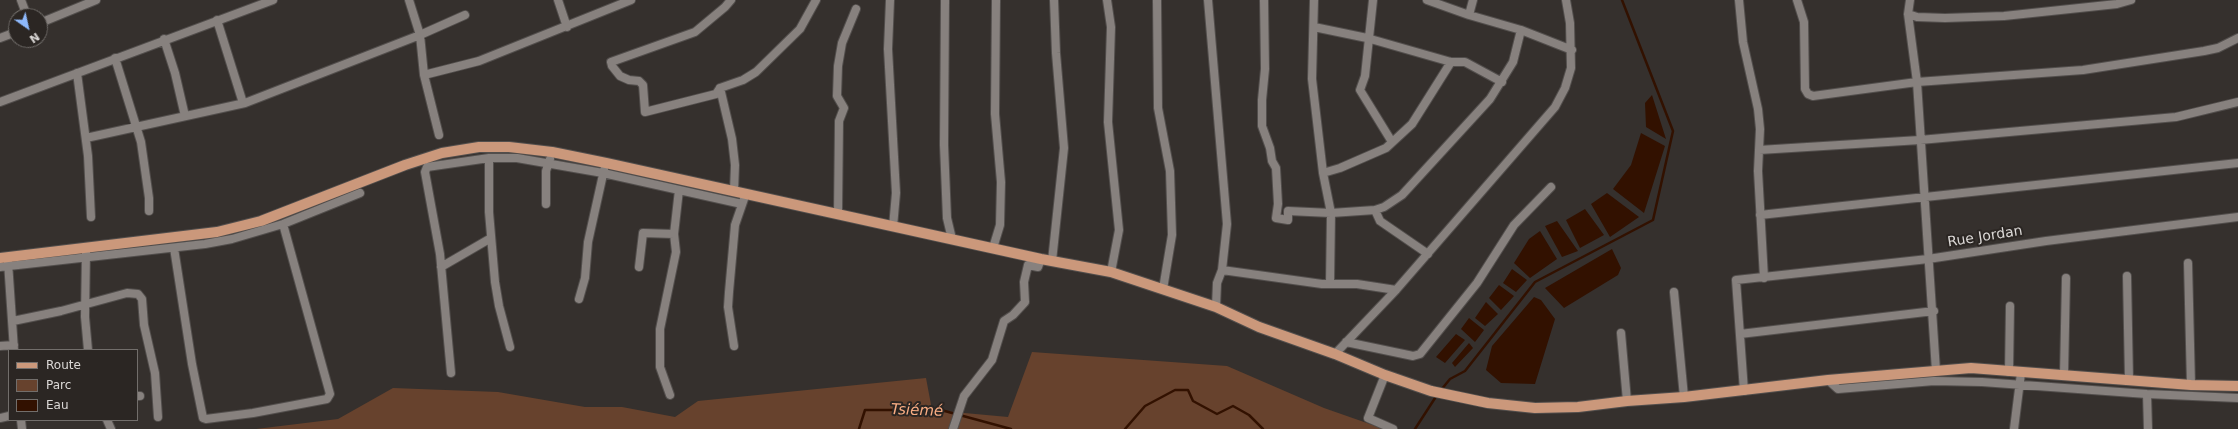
<!DOCTYPE html>
<meta charset="utf-8">
<style>
body{margin:0}
#map{position:relative;width:2238px;height:429px;overflow:hidden;background:#35302d;font-family:"DejaVu Sans",sans-serif}
canvas{display:block}
.legend{position:absolute;left:8px;top:349px;width:130px;height:72px;box-sizing:border-box;background:#2b2623;border:1px solid #726e6b;margin:0;padding:5px 7px;list-style:none;font-size:12px;color:#dcd9d7}
.legend li{display:flex;align-items:center;gap:8px;height:20px}
.legend b{width:20px;border:1px solid #726e6b}
.north{position:absolute;left:8px;top:8px;width:40px;height:40px;box-sizing:border-box;background:#2b2623;border:1px solid #726e6b;border-radius:50%;rotate:146deg;font-size:11px;font-weight:700;line-height:16px;text-align:center;color:#dcd9d7}
.north::after{content:'';display:block;margin:auto;width:14px;height:18px;background:#8eb9fc;clip-path:polygon(50% 0,100% 100%,50% 72%,0 100%)}
</style>
<div id="map">
<canvas width="2238" height="429"></canvas>
<ul class="legend">
<li><b style="height:5px;background:#cb987b"></b>Route</li>
<li><b style="height:11px;background:#67422d"></b>Parc</li>
<li><b style="height:11px;background:#321100"></b>Eau</li>
</ul>
<div class="north">N</div>
</div>
<script>
const ctx = document.querySelector('canvas').getContext('2d');
ctx.lineJoin = 'round';
function fill(path, color) { ctx.fillStyle = color; ctx.fill(path, 'evenodd'); }
const shape = rows => new Path2D(rows.map(r => 'M' + r).join(''));
function strokePath(path, color, width, dash) { ctx.strokeStyle = color; ctx.lineWidth = width; ctx.lineCap = dash ? 'butt' : 'round'; ctx.setLineDash(dash || []); ctx.stroke(path); }
function label(font, color, halo, rows, align = 'center') {
  ctx.font = font + ' "DejaVu Sans",sans-serif'; ctx.lineWidth = 4; ctx.setLineDash([]); ctx.textBaseline = 'middle'; ctx.strokeStyle = halo; ctx.fillStyle = color; for (const [text, x, y, turn = 0] of rows) {
    ctx.save(); ctx.translate(x, y); ctx.rotate((+turn || 0) * Math.PI / 180); ctx.textAlign = isNaN(turn) ? turn : align; if (halo) ctx.strokeText(text, 0, 0); ctx.fillText(text, 0, 0); ctx.restore();
  }
}
const green = shape([
 [1032,352,1227,366,1324,408,1384,429,256,429,338,419,393,388,498,392,585,407,622,407,675,417,698,401,926,378,932,410,1008,417]
]);
const water = shape([
 [1652,95,1666,139,1646,127,1645,103],
 [1641,133,1665,146,1644,213,1613,189,1631,165],
 [1607,193,1639,217,1610,237,1591,204],
 [1585,209,1604,235,1580,248,1566,220],
 [1557,221,1578,251,1562,257,1545,226],
 [1540,231,1557,259,1530,278,1514,263,1529,239],
 [1612,249,1621,268,1618,275,1564,308,1545,288],
 [1512,269,1527,280,1516,292,1503,283],
 [1499,285,1514,296,1501,310,1489,298],
 [1534,297,1541,300,1555,319,1535,384,1501,383,1486,370,1492,346],
 [1486,302,1498,314,1485,326,1475,318],
 [1469,318,1484,330,1475,342,1461,329],
 [1456,334,1465,340,1445,363,1436,357],
 [1469,343,1473,348,1455,367,1452,363]
]);
const stream = shape([
 [1441,390,1450,379,1465,371,1535,282,1653,220,1673,131,1622,0],
 [859,429,865,410,941,410,1011,429],
 [1125,429,1145,406,1175,390,1188,390,1193,401,1217,414,1233,406,1249,415,1263,429],
 [1415,429,1437,395]
]);
const minor = shape([
 [21,0,27,16],
 [409,0,420,35,424,75,439,135],
 [558,0,567,27],
 [731,0,725,7,695,32,611,62,612,66,620,76,629,80,639,81,643,85,645,112,716,94,720,88,743,80,756,72,800,29,816,0],
 [890,0,888,49,896,193,893,227],
 [945,0,944,145,947,218,952,239],
 [1107,0,1111,27,1108,122,1119,230,1111,272],
 [1157,0,1158,108,1170,171,1172,235,1163,289],
 [1208,0,1227,224,1222,270,1217,283,1216,307],
 [1264,0,1265,69,1262,100,1262,126,1270,148,1272,161,1276,168,1278,204,1276,218,1288,220,1288,211,1331,213,1375,210,1384,207,1402,195,1490,99,1513,62,1521,30],
 [1314,0,1312,79,1323,173,1331,213,1330,284],
 [1373,0,1365,76,1360,90,1392,142],
 [1427,0,1469,15,1521,30,1572,50],
 [1739,0,1743,42,1758,109,1760,129,1758,171,1764,278],
 [1797,0,1804,22,1805,89,1808,94,1813,96,1917,82,2083,70,2204,51,2218,48,2238,38],
 [1910,0,1908,14,1917,82,1936,371],
 [1908,14,1917,17,1945,18,2004,16,2117,4,2131,0],
 [1469,15,1473,0],
 [217,20,243,103],
 [40,23,96,0],
 [1314,27,1367,38,1451,62,1465,62,1502,82],
 [0,38,16,32],
 [164,39,175,73,185,116],
 [115,58,141,142,149,198,149,211],
 [77,73,88,156,91,217],
 [424,75,479,61,631,0],
 [720,88,732,139,735,165,734,191],
 [0,102,273,0],
 [86,138,245,103,420,35,465,15],
 [1759,150,1920,140,2176,117,2238,102],
 [489,158,489,212,495,282,499,306,510,347],
 [1323,173,1340,168,1386,148,1412,124,1451,62],
 [546,204,546,171,550,159],
 [1375,210,1380,221,1428,254],
 [838,214,839,121,844,108,837,96,838,66,842,43,856,9],
 [1760,215,2238,163],
 [174,248,192,364,203,418,206,419,253,413,327,399,330,394,283,224],
 [993,248,1000,225,1001,182,995,114,996,0],
 [86,251,85,317,88,350],
 [1052,261,1064,148,1056,53,1054,0],
 [8,262,14,350],
 [2188,263,2191,385],
 [0,267,205,244,232,239,283,224,360,193],
 [441,267,491,238],
 [639,267,643,233,674,234],
 [1222,270,1322,284,1357,284,1396,290],
 [2127,276,2129,380],
 [1674,292,1684,397],
 [579,299,585,278,588,242,604,170],
 [13,321,61,311,127,293,138,294,142,299,144,325,155,373,158,417],
 [1621,333,1627,401],
 [1740,334,1934,311],
 [1346,342,1413,356,1420,354,1477,283,1514,225,1551,187],
 [0,346,14,345],
 [734,346,728,307,729,292,735,225,744,199],
 [1335,354,1396,290,1555,107,1565,88,1571,68,1570,23,1566,0],
 [2009,372,2010,306],
 [451,373,440,254,425,172,427,167,489,158,517,158,603,173,742,204],
 [1385,375,1368,418,1393,429],
 [2064,375,2066,278],
 [1828,380,1838,389,1934,381,1982,382,2147,394,2238,398],
 [1744,391,1736,280,1928,259,2046,241,2238,217],
 [2147,394,2148,429],
 [670,395,660,367,660,329,676,252,674,234,679,190],
 [137,396,140,396],
 [0,418,9,416],
 [21,420,22,429],
 [107,420,111,429],
 [953,429,964,396,992,360,1004,321,1013,315,1025,302,1024,282,1028,265,1038,267,1041,259],
 [2014,429,2021,373]
]);
const primary = shape([
 [0,258,217,232,261,221,405,165,442,153,479,147,509,147,552,152,606,163,1041,259,1111,272,1216,307,1259,327,1335,354,1385,375,1431,391,1488,403,1535,408,1578,407,1627,401,1684,397,1828,380,1971,368,2191,385,2238,386]
]);
const streetNames = [
 ["Rue Jordan",1985,237,-9]
];
const waterNames = [
 ["Tsiémé",917,411,2]
];
fill(green, '#67422d');
fill(water, '#321100');
strokePath(stream, '#321100', 2.5);
strokePath(minor, '#524e4c', 10);
strokePath(primary, '#524e4c', 12);
strokePath(minor, '#87817e', 8);
strokePath(primary, '#cb987b', 10);
label('14px', '#dcd9d7', '#2b2623', streetNames);
label('italic 15px', '#f9ad83', '#2b2623', waterNames);
</script>
